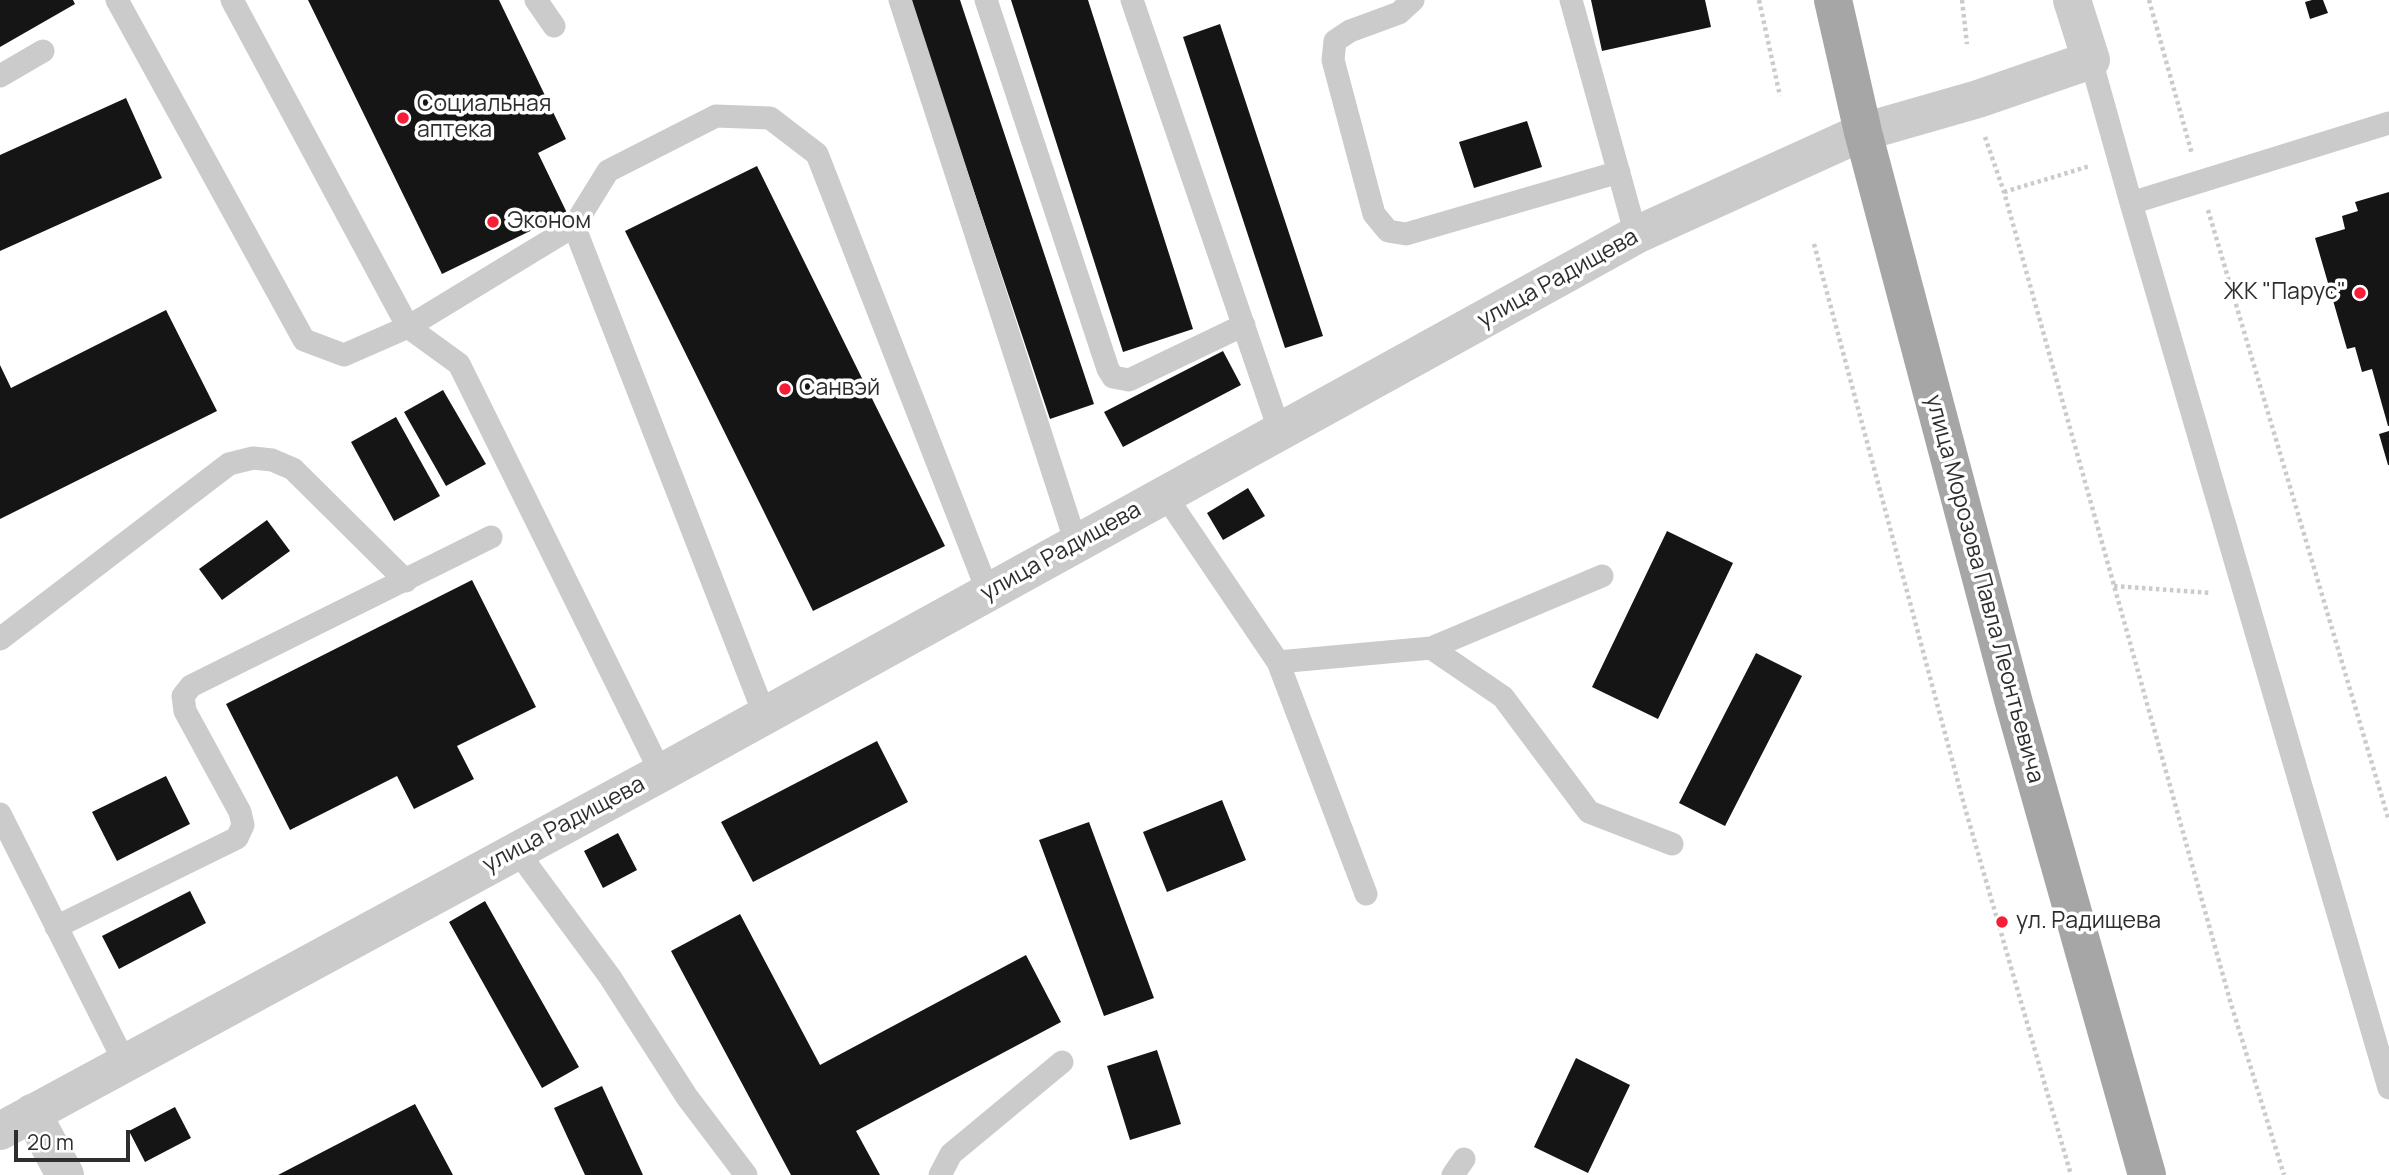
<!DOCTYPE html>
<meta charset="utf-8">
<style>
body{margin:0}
#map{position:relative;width:2389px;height:1175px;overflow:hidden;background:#fff;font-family:Manrope,sans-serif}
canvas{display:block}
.scale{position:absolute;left:14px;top:1130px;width:116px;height:32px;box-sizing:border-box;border:4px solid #2e2e2e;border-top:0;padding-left:9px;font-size:21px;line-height:24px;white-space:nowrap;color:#2e2e2e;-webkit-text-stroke:5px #fff;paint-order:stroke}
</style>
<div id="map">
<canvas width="2389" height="1175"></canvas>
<div class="scale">20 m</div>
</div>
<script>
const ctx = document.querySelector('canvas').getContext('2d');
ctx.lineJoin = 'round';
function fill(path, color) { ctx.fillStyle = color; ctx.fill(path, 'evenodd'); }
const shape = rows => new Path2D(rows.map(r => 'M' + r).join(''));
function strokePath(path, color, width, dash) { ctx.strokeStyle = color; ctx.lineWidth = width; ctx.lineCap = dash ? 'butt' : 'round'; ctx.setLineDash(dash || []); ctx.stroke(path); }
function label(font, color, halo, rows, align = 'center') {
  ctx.font = font + ' Manrope,sans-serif'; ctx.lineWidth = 7; ctx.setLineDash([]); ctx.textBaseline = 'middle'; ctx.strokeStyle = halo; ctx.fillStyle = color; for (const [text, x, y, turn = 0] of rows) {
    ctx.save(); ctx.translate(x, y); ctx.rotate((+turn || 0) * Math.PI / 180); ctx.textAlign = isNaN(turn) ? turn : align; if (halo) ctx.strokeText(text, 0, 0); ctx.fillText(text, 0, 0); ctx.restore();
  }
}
const building = shape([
 [0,0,73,0,75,4,0,47],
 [308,0,499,0,566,139,538,153,567,213,442,274],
 [910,0,960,0,1094,404,1050,419],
 [1011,0,1088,0,1193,329,1123,352],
 [1591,0,1705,0,1711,27,1602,51],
 [2312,0,2323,0,2328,13,2310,19,2305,2],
 [1220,24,1323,336,1285,348,1183,37],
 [126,98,162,178,0,251,0,155],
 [1527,121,1542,167,1474,188,1459,142],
 [757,166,945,546,813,611,625,231],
 [2389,192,2389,426,2388,426,2372,369,2362,372,2355,347,2347,349,2315,238,2345,229,2342,216,2358,211,2355,202],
 [166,310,217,411,0,519,0,365,11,388],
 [1223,351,1241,385,1123,447,1104,412],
 [443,390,486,464,446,486,404,412],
 [396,417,440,496,394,521,351,442],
 [2389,431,2389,465,2388,465,2379,434],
 [1248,488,1265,516,1223,540,1207,513],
 [267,520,290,551,222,600,199,569],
 [1667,531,1733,563,1658,719,1592,687],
 [472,580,536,707,457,746,474,779,414,809,397,776,290,830,226,704],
 [1756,653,1802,676,1725,826,1679,803],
 [877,741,908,802,753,882,721,822],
 [166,776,190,824,117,861,92,812],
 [1222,800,1246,860,1167,892,1143,832],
 [1089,822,1154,998,1104,1016,1039,840],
 [618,833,637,870,603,888,584,851],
 [190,891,206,923,119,969,102,936],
 [485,901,579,1067,542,1088,449,922],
 [740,914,820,1065,1026,955,1061,1022,856,1131,880,1175,791,1175,671,951],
 [1157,1050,1181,1124,1130,1140,1107,1066],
 [1576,1058,1630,1085,1588,1173,1534,1147],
 [602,1086,643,1175,585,1175,554,1108],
 [415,1104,453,1175,278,1175],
 [175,1107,191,1138,145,1162,129,1131]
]);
const path = shape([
 [1759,0,1780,96],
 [1962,0,1967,44],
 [2149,0,2192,154],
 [1985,137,2004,192,2231,1004,2284,1175],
 [2004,192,2090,166],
 [2208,210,2389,821],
 [1814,244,1965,808,2071,1175],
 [2114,586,2211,593]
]);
const service = shape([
 [117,0,304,340,344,355,408,327,459,364,661,773],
 [232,0,408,327,574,226,608,171,716,116,770,118,817,154,988,592],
 [536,0,554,26],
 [900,0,1076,543],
 [986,0,1108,369,1113,377,1129,380,1244,325],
 [1132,0,1280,432],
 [1413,0,1399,13,1350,31,1335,41,1333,60,1374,214,1388,231,1406,234,1619,172],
 [1571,0,1636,235],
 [2091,60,2131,203],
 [0,76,43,51],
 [2389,123,2131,203,2389,1088],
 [574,226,765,716],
 [1165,495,1278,662,1431,648,1602,576],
 [0,639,229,464,253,458,272,460,293,469,406,581],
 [1431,648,1503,697,1589,812,1672,844],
 [1278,662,1366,894],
 [0,814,125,1063],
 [517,851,610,977,687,1097,746,1175],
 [56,927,237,838,243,825,240,812,185,711,183,696,191,686,491,537],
 [940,1175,951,1154,1062,1062],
 [1453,1175,1464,1159]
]);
const minor = shape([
 [1863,132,1978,99,2091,60,2072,0],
 [32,1113,65,1175]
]);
const tertiary = shape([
 [0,1131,661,773,1636,235,1863,132]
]);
const primary = shape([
 [1833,0,1863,132,2014,703,2147,1175]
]);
const markers = [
 [403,118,7,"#f61e37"],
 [493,222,7,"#f61e37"],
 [2360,293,7,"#f61e37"],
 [785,389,7,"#f61e37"],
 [2002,922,7,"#f61e37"]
];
const poiNames = [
 ["Социальная",417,105],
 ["аптека",417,131],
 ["Эконом",507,222],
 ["ЖК \"Парус\"",2346,293,"right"],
 ["Санвэй",799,389],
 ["ул. Радищева",2016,922]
];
const streetNames = [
 ["улица Радищева",1558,279,-29],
 ["улица Радищева",1061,552,-29],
 ["улица Морозова Павла Леонтьевича",1984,589,75],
 ["улица Радищева",564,825,-28]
];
fill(building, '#151515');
strokePath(path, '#cbcbcb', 4.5, [3.5, 3.5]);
strokePath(service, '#cbcbcb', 23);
strokePath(minor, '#cbcbcb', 38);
strokePath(tertiary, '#cbcbcb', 38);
strokePath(primary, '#a6a6a6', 38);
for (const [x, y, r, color] of markers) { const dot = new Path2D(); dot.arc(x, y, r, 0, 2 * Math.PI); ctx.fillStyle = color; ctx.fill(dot); strokePath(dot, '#fff', 2.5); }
label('23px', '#2e2e2e', '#fff', poiNames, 'left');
label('23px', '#2e2e2e', '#fff', streetNames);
</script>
